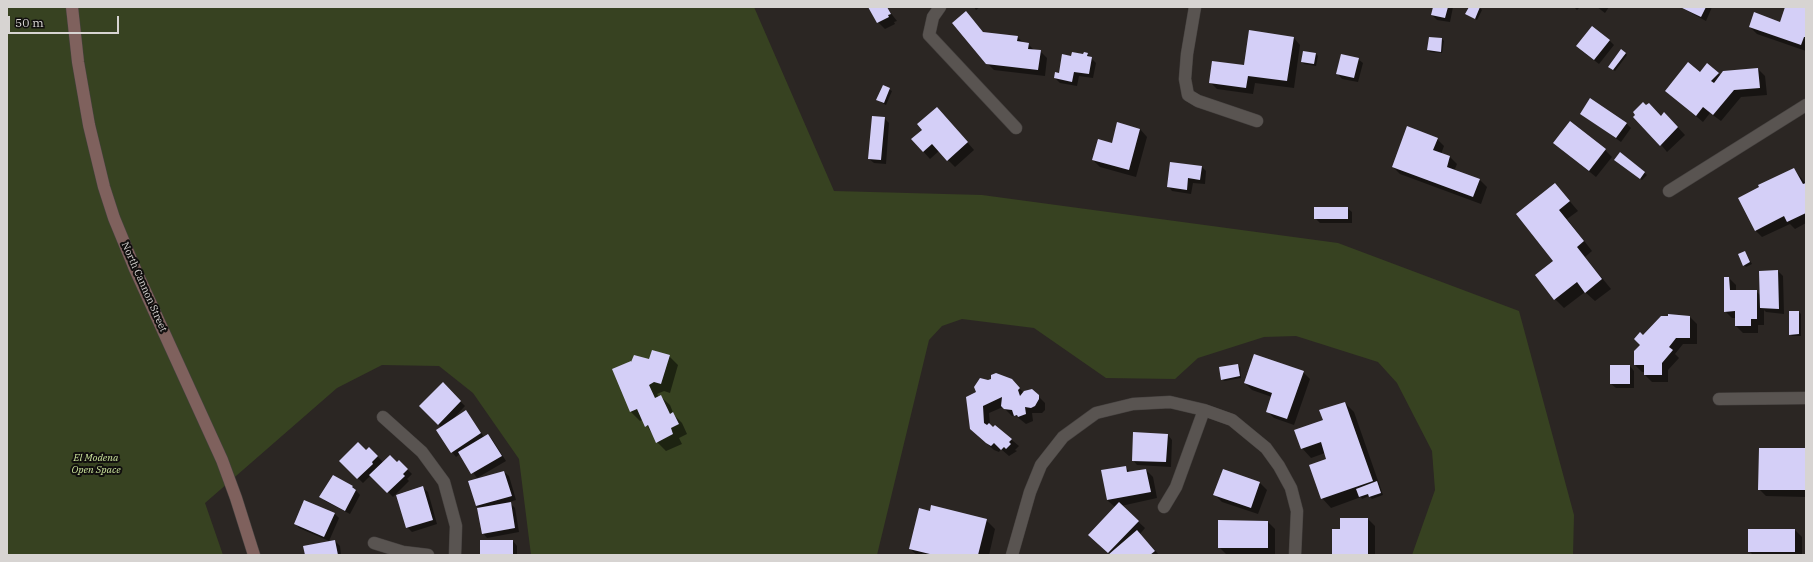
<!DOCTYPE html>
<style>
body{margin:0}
#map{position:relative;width:1813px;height:562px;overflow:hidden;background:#2b2623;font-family:"IBM Plex Serif",serif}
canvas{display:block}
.frame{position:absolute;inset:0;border:8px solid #d7d4d2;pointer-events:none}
.scale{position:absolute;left:8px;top:16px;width:111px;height:18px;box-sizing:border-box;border:2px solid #d7d4d2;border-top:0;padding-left:5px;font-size:12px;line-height:14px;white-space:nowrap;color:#d7d4d2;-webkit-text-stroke:3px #110f0e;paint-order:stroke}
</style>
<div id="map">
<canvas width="1813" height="562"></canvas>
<div class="frame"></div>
<div class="scale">50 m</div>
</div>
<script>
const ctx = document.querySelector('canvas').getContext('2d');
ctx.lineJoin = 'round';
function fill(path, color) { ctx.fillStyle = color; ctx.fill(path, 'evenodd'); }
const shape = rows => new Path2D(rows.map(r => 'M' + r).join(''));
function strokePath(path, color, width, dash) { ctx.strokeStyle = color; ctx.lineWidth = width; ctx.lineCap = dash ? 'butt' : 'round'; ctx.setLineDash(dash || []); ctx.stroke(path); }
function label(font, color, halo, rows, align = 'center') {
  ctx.font = font + ' "IBM Plex Serif",serif'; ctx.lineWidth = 4; ctx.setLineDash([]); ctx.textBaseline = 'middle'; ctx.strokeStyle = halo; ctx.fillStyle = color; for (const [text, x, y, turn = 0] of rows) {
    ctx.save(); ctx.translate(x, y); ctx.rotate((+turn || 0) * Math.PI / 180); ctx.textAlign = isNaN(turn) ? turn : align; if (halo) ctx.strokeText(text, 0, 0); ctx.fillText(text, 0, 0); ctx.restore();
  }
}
const green = shape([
 [7,7,754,7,834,191,982,195,1338,243,1519,311,1574,515,1573,555,1412,555,1435,490,1432,451,1397,383,1378,362,1296,336,1264,337,1198,358,1175,379,1106,378,1034,328,962,319,942,326,929,340,877,555,531,555,519,459,473,393,439,366,382,365,337,388,205,503,223,555,7,555]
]);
const shadow = shape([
 [869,7,886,7,897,21,894,22,895,24,885,29,878,22],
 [974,7,980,7,976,10],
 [1433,7,1453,7,1450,22,1437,20,1432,15],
 [1470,7,1479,7,1482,10,1477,20,1467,14],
 [1574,7,1580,7,1577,10],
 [1597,7,1609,7,1605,13],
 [1680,7,1712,7,1706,21],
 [1786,7,1806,7,1806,51,1757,34,1750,27,1780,23],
 [973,20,984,33,1017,37,1024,43,1028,44,1035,51,1040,51,1047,58,1045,76,994,70,987,63],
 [1293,37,1300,45,1294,88,1255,83,1253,94,1217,89,1210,82,1245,66],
 [1430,38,1442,39,1444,41,1442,53,1430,52,1428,50],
 [1609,40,1614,45,1599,64,1582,51],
 [1625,53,1627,55,1615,71,1612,69],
 [1087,54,1096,63,1093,78,1079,76,1077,86,1060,83,1055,78,1072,57],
 [1316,54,1318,56,1316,66,1304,64,1302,62],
 [1358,59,1363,63,1358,82,1342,79,1338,74],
 [1758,69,1765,76,1767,95,1741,97,1721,121,1710,113,1703,122,1666,91,1700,73,1718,73,1721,76],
 [883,86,892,91,886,105,877,100],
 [1581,114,1626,123,1631,128,1621,142],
 [944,115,974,150,955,167,939,151,930,159,913,140],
 [1637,115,1661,117,1671,120,1685,135,1667,152],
 [884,118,889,123,886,164,874,163,869,159],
 [1140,129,1147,137,1136,177,1100,167,1093,160,1112,144],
 [1437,139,1444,146,1441,154,1450,157,1457,164,1454,171,1480,180,1487,187,1481,204,1400,174,1393,167],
 [1554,143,1605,150,1612,157,1596,177],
 [1620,154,1647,175,1642,180,1618,162],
 [1202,167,1206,171,1205,184,1193,183,1191,194,1172,191,1168,186],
 [1794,169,1806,184,1806,223,1795,229,1790,224,1762,237,1755,230],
 [1555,184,1578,211,1567,219,1592,251,1585,257,1611,289,1595,301,1585,292,1564,308,1555,299],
 [1347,208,1352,212,1352,223,1320,223,1315,218],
 [1745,252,1752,264,1746,267,1744,265],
 [1778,271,1783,276,1784,314,1766,312,1764,310,1764,325,1758,325,1758,333,1743,333,1736,326,1736,318,1732,318,1725,311,1729,278,1736,285,1736,291,1756,291,1761,296],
 [1799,312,1801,314,1801,336,1792,336,1790,334],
 [1690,317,1697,324,1697,344,1683,344,1675,354,1679,358,1668,370,1668,382,1652,382,1645,375,1645,372,1642,372,1635,365,1635,352,1641,345,1643,336],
 [669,356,678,365,670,393,664,391,657,394,659,397,660,396,670,405,674,415,682,423,687,434,679,438,682,444,666,451,657,442,643,419,640,421,631,412,613,370,632,363],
 [1237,365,1240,367,1241,378,1224,381,1222,379],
 [1630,366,1634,371,1634,388,1616,388,1611,384],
 [1303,372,1310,379,1294,425,1274,418,1267,411,1272,397,1252,390,1245,383],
 [1011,380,1024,393,1032,390,1045,403,1045,410,1042,413,1032,413,1033,421,1026,424,1016,416,1012,416,1003,407,989,413,990,425,994,428,995,426,1019,446,1015,450,1017,451,1009,456,1001,449,999,452,994,450,978,436,978,392,988,381],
 [443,384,465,406,452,420,466,411,484,437,488,435,492,439,506,461,477,478,460,454,456,457,452,452,442,428,420,406],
 [1345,403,1354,412,1383,495,1372,499,1369,496,1362,499,1361,497,1331,508,1322,498,1328,460,1325,453,1311,458,1302,448,1324,421],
 [1168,435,1172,440,1171,467,1137,465,1133,460],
 [369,448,383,462,397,463,399,461,412,474,407,479,409,481,393,497,371,475,363,483,340,461,366,452],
 [1806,449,1806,497,1766,496,1759,489],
 [1125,467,1131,473,1146,470,1153,477,1157,498,1121,506,1145,528,1140,534,1159,555,1109,555,1110,554,1097,541,1115,507,1107,500],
 [504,472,509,476,516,500,509,502,515,508,519,532,487,538,483,533,480,509,477,506,470,482],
 [1260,483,1267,490,1258,514,1222,502,1215,495],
 [352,486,360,495,350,514,325,501,321,496],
 [423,488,428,492,437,524,412,532,407,527],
 [334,513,339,518,329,541,299,528,295,523],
 [1341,519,1368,519,1375,526,1375,555,1333,555,1341,530],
 [986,520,995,529,989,555,917,555,910,549],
 [1268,522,1275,529,1275,555,1226,554,1219,547],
 [1795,530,1802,537,1802,555,1753,555,1749,551],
 [335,541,340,546,341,555,306,555],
 [513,541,517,546,517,555,481,555]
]);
const building = shape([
 [868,7,887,7,891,14,888,15,889,17,877,23],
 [1433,7,1448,7,1445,18,1431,15],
 [1469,7,1480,7,1475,19,1465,14],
 [1680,7,1706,7,1701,17],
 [1785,7,1806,7,1806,37,1804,37,1801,45,1749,27,1754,12,1780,22],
 [966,11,983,32,1018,36,1017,41,1029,43,1028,49,1041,50,1038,70,986,64,952,23],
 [1592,26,1610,40,1594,60,1576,46],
 [1249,30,1294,37,1287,81,1248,76,1246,88,1209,83,1212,61,1244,65],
 [1429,37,1442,38,1441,52,1427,50],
 [1621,49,1626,53,1613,70,1608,67],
 [1303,51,1316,53,1314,64,1301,62],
 [1072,52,1083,54,1084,52,1088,53,1087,56,1092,57,1089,74,1074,72,1072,82,1054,78,1055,72,1059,73,1062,54,1071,56],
 [1341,54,1359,58,1354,78,1336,74],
 [1688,62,1700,72,1707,63,1719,73,1711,81,1714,83,1723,71,1758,68,1760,88,1734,90,1713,115,1703,107,1696,116,1665,91],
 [883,85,890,88,884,103,876,100],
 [1590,98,1627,123,1616,138,1580,114],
 [1643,102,1646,105,1649,103,1661,116,1664,112,1678,127,1660,146,1633,117,1635,115,1633,112],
 [937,107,968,142,947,161,932,144,923,152,911,139,922,130,917,124],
 [872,116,885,117,881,160,868,159],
 [1570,121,1606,149,1589,171,1553,143],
 [1117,122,1140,129,1129,170,1092,160,1098,139,1112,143],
 [1407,126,1438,138,1433,150,1450,156,1447,167,1480,179,1473,197,1392,167],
 [1620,152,1645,172,1640,179,1614,160],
 [1170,162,1202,166,1200,180,1188,178,1187,190,1167,187],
 [1794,168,1803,184,1806,183,1806,213,1787,222,1784,216,1755,231,1738,198,1759,187,1758,185],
 [1555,183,1570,201,1559,210,1584,241,1577,247,1602,279,1585,293,1577,282,1554,300,1535,275,1553,261,1516,214],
 [1314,207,1348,207,1348,219,1314,219],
 [1745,251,1750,262,1743,266,1738,254],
 [1778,270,1779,309,1760,308,1759,271],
 [1724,277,1729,277,1730,290,1757,290,1757,319,1751,319,1751,326,1735,326,1735,311,1724,312],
 [1789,311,1799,311,1799,334,1789,335],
 [1668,314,1690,316,1690,338,1676,338,1669,347,1673,350,1662,363,1662,375,1644,375,1644,365,1634,365,1634,351,1640,345,1634,339,1640,332,1643,335,1661,316,1668,316],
 [652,350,670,355,661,384,654,382,649,385,655,398,661,395,670,414,673,412,679,424,671,428,673,434,656,443,648,425,645,427,637,409,630,412,612,369,631,361,631,362,634,355,649,359],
 [1254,354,1304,371,1287,419,1266,412,1272,393,1244,383],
 [1238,364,1240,376,1221,380,1219,367],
 [1610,365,1630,365,1630,384,1610,384],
 [996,373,1012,379,1020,388,1018,390,1020,396,1024,391,1032,389,1039,395,1039,399,1035,406,1031,408,1025,407,1026,414,1018,417,1017,415,1014,416,1012,410,1004,409,1001,406,1002,397,983,406,984,423,987,425,989,423,993,427,995,425,1012,439,1009,442,1011,444,1006,449,1004,447,1001,450,994,443,991,446,986,443,970,429,966,397,976,392,974,387,980,378,988,380,991,379,991,375],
 [443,382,461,401,438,425,419,406],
 [1345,402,1373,481,1321,499,1309,465,1326,459,1321,442,1301,449,1294,430,1323,420,1319,410],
 [466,410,481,433,451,453,436,430],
 [1133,432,1168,434,1166,462,1132,461],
 [488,434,502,456,471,474,458,452],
 [358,442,366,450,369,447,378,456,372,462,373,464,357,479,339,461],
 [1759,448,1806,448,1806,490,1758,490],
 [390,455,397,462,399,460,408,469,403,474,405,476,387,493,369,475],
 [1126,466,1127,472,1146,469,1151,492,1107,500,1101,470],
 [1223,469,1260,482,1251,508,1213,495],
 [504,471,512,496,476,506,468,481],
 [333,475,353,486,352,487,356,490,345,511,319,497],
 [1377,481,1381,493,1369,497,1368,494,1359,497,1356,489],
 [423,486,433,520,406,528,396,495],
 [304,500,335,513,324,537,294,524],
 [511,502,515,528,482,534,477,508],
 [1119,502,1139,521,1108,553,1088,535],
 [931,505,987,519,978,555,934,555,909,549,919,508,930,511],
 [1340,518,1368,518,1368,555,1332,555,1332,529,1340,529],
 [1218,520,1268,521,1268,548,1218,548],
 [1748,529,1795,529,1795,552,1748,552],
 [1137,530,1155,551,1150,555,1108,555],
 [335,540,338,555,305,555,303,546],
 [480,540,513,540,513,555,480,555]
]);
const street = shape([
 [940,7,933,17,929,35,1016,128],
 [1195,7,1187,54,1185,79,1188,95,1198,101,1257,121],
 [1669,191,1806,105],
 [1719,399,1806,398],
 [383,417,422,452,444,482,456,526,455,555],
 [1164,507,1176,487,1204,410],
 [374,543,403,552,428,555],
 [1012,555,1030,492,1041,465,1063,437,1096,413,1133,404,1170,402,1204,410,1232,420,1266,448,1279,466,1291,488,1297,511,1295,555]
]);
const secondary = shape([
 [72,7,78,62,89,125,104,187,114,218,135,269,222,460,236,498,254,555]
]);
const streetNames = [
 ["North Cannon Street",144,287,66]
];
const parkNames = [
 ["El Modena",96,458],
 ["Open Space",96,470]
];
fill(green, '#374221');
fill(shadow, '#0007');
fill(building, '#d4cff7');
strokePath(street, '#464240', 13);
strokePath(secondary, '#464240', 13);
strokePath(street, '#595451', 12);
strokePath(secondary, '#7f615d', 12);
label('10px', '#d7d4d2', '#110f0e', streetNames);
label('italic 10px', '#cce59c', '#110f0e', parkNames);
</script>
